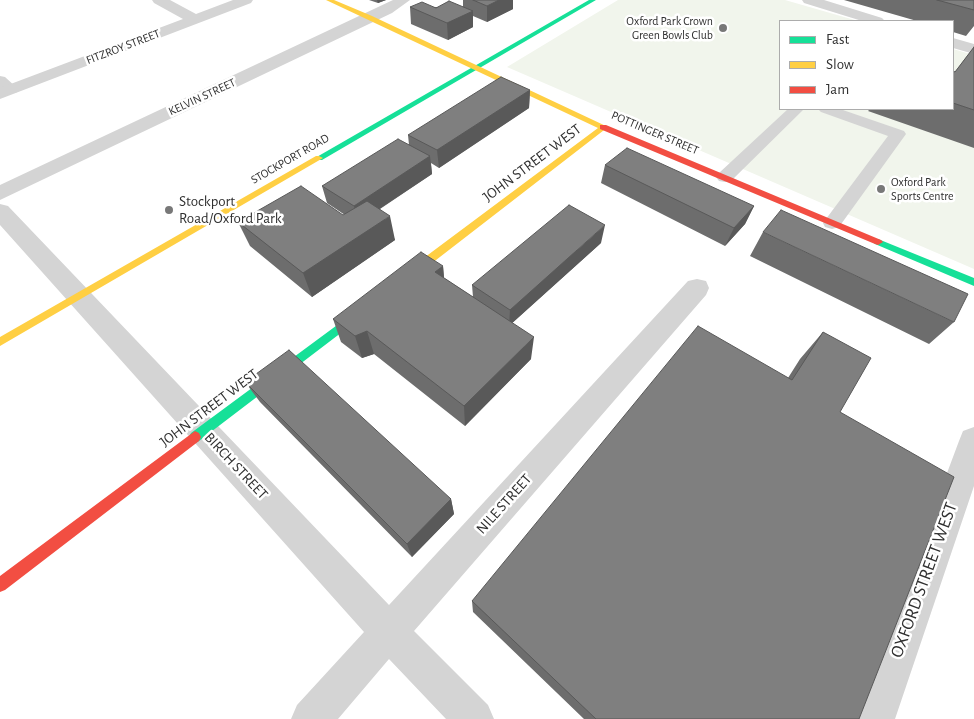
<!DOCTYPE html>
<style>
body{margin:0}
#map{position:relative;width:974px;height:719px;overflow:hidden;background:#fff;font-family:"Alegreya Sans",sans-serif}
canvas{display:block}
.legend{position:absolute;left:779px;top:20px;width:175px;height:90px;box-sizing:border-box;background:#fff;border:1px solid #acacac;margin:0;padding:6px 9px;list-style:none;font-size:15px;color:#303030}
.legend li{display:flex;align-items:center;gap:10px;height:25px}
.legend b{width:25px;border:1px solid #acacac}
</style>
<div id="map">
<canvas width="974" height="719"></canvas>
<ul class="legend">
<li><b style="height:6px;background:#16e098"></b>Fast</li>
<li><b style="height:6px;background:#ffcf43"></b>Slow</li>
<li><b style="height:6px;background:#f24e42"></b>Jam</li>
</ul>
</div>
<script>
const ctx = document.querySelector('canvas').getContext('2d');
ctx.lineJoin = 'round';
function fill(path, color) { ctx.fillStyle = color; ctx.fill(path, 'evenodd'); }
const shape = rows => new Path2D(rows.map(r => 'M' + r).join(''));
function strokePath(path, color, width, dash) { ctx.strokeStyle = color; ctx.lineWidth = width; ctx.lineCap = dash ? 'butt' : 'round'; ctx.setLineDash(dash || []); ctx.stroke(path); }
function label(font, color, halo, rows, align = 'center') {
  ctx.font = font + ' "Alegreya Sans",sans-serif'; ctx.lineWidth = 5; ctx.setLineDash([]); ctx.textBaseline = 'middle'; ctx.strokeStyle = halo; ctx.fillStyle = color; for (const [text, x, y, turn = 0] of rows) {
    ctx.save(); ctx.translate(x, y); ctx.rotate((+turn || 0) * Math.PI / 180); ctx.textAlign = isNaN(turn) ? turn : align; if (halo) ctx.strokeText(text, 0, 0); ctx.fillText(text, 0, 0); ctx.restore();
  }
}
const green = shape([
 [618,0,785,0,858,21,780,21,780,109,953,109,953,49,974,55,974,269,507,67]
]);
const lane = shape([
 [0,76,5,77,16,87,18,90,16,93,6,93,0,88,0,76],
 [788,109,804,109,731,181,725,182,719,181,716,177,719,173,788,109],
 [818,109,840,109,904,131,906,134,839,227,832,229,825,227,823,223,888,136,821,112,818,109]
]);
const street = shape([
 [152,0,170,0,196,14,233,0,253,0,251,3,0,99,0,88,183,19,154,3,152,0],
 [393,0,410,0,392,13,0,200,0,185,393,0],
 [802,0,824,0,882,18,885,21,862,21,804,3,802,0],
 [953,38,974,44,974,54,953,48,953,38],
 [0,204,8,206,389,605,688,281,697,279,706,281,709,288,706,295,414,631,488,705,494,719,446,719,389,659,338,719,291,719,297,705,364,632,0,225,0,204],
 [974,427,974,486,895,719,855,719,959,441,963,431,974,427]
]);
const fast = shape([
 [589,0,596,0,322,160,316,160,315,158,589,0],
 [878,239,974,278,974,286,875,244,873,242,878,239],
 [367,303,372,307,371,310,199,441,195,443,191,441,189,437,191,433,367,303]
]);
const slow = shape([
 [326,0,334,0,372,16,608,127,405,284,397,284,396,281,397,278,598,128,326,0],
 [316,156,319,156,323,158,0,346,0,337,316,156]
]);
const jam = shape([
 [600,125,606,125,881,240,883,242,878,245,875,244,600,129,600,125],
 [195,431,199,433,201,437,199,441,5,590,0,592,0,576,195,431]
]);
const wall = shape([
 [369,0,386,0,378,3],
 [463,0,513,0,513,9,487,22,473,16,473,27,448,40,411,24,410,7,463,7],
 [844,0,974,0,974,26,966,36,953,32,953,21,917,21],
 [974,47,974,148,868,111,870,109,953,109,953,71,955,72],
 [530,90,529,108,439,168,431,163,432,174,380,209,395,240,312,297,250,246,238,222,343,215,345,215,327,203,322,186,409,145,408,135],
 [605,165,754,206,745,224,725,246,601,183],
 [763,232,954,322,929,344,750,256],
 [601,243,512,323,531,359,465,426,374,354,362,358,341,342,333,319,443,266,444,278,473,297,472,285],
 [823,332,840,412,859,719,584,719,473,612,472,601,788,378,800,359],
 [245,382,451,499,454,514,412,557,260,402]
]);
const shadedWall = shape([
 [377,0,386,0,378,3],
 [499,0,513,0,513,9,487,22,487,6],
 [473,11,473,27,448,40,447,23],
 [530,90,529,108,439,168,437,150],
 [430,156,432,174,358,223,354,206],
 [754,206,745,224,725,246,734,228],
 [390,216,395,240,312,297,303,273],
 [605,225,601,243,509,326,510,310],
 [443,266,445,290,435,272],
 [367,331,374,354,362,358,355,336],
 [534,337,531,359,465,426,464,406],
 [451,499,454,514,412,557,407,544]
]);
const building = shape([
 [473,0,499,0,487,6,473,0],
 [937,0,974,0,974,10,937,0],
 [449,1,473,11,447,23,410,7,422,2,436,8,449,1],
 [974,47,974,110,953,103,953,71,955,72,974,47],
 [501,77,530,90,437,150,408,135,501,77],
 [398,139,430,156,354,206,322,186,398,139],
 [627,148,754,206,734,228,605,165,627,148],
 [301,186,343,215,367,201,390,216,303,273,238,222,301,186],
 [569,205,605,225,510,310,472,285,569,205],
 [781,210,968,294,954,322,763,232,781,210],
 [421,252,443,266,435,272,534,337,464,406,367,331,355,336,333,319,421,252],
 [698,326,792,380,823,332,871,358,840,412,954,477,859,719,596,719,472,601,698,326],
 [289,350,451,499,407,544,245,382,289,350]
]);
const markers = [
 [723,28,5,"#787878"],
 [881,189,5,"#787878"],
 [169,210,5,"#787878"]
];
const farPoinames = [
 ["Oxford Park Crown",713,21],
 ["Green Bowls Club",713,35],
 ["Oxford Park",891,182,"left"],
 ["Sports Centre",891,196,"left"]
];
const farStreetnames = [
 ["FITZROY STREET",123,47,-21],
 ["KELVIN STREET",202,97,-25],
 ["POTTINGER STREET",655,133,23],
 ["STOCKPORT ROAD",290,159,-30]
];
const streetNames = [
 ["JOHN STREET WEST",532,163,-37],
 ["JOHN STREET WEST",209,408,-37],
 ["BIRCH STREET",236,466,47],
 ["NILE STREET",504,504,-48]
];
const poiNames = [
 ["Stockport",179,201],
 ["Road/Oxford Park",179,218]
];
const nearStreetnames = [
 ["OXFORD STREET WEST",924,580,-70]
];
fill(green, '#f1f5ec');
fill(lane, '#d4d4d4');
fill(street, '#d4d4d4');
fill(fast, '#16e098');
fill(slow, '#ffcf43');
fill(jam, '#f24e42');
fill(wall, '#6d6d6d');
fill(shadedWall, '#595959');
fill(building, '#7f7f7f');
strokePath(building, '#595959', 1);
for (const [x, y, r, color] of markers) { const dot = new Path2D(); dot.arc(x, y, r, 0, 2 * Math.PI); ctx.fillStyle = color; ctx.fill(dot); strokePath(dot, '#fff', 2); }
label('12px', '#303030', '#fff', farPoinames, 'right');
label('12px', '#303030', '#fff', farStreetnames);
label('15px', '#303030', '#fff', streetNames);
label('15px', '#303030', '#fff', poiNames, 'left');
label('18px', '#303030', '#fff', nearStreetnames);
</script>
